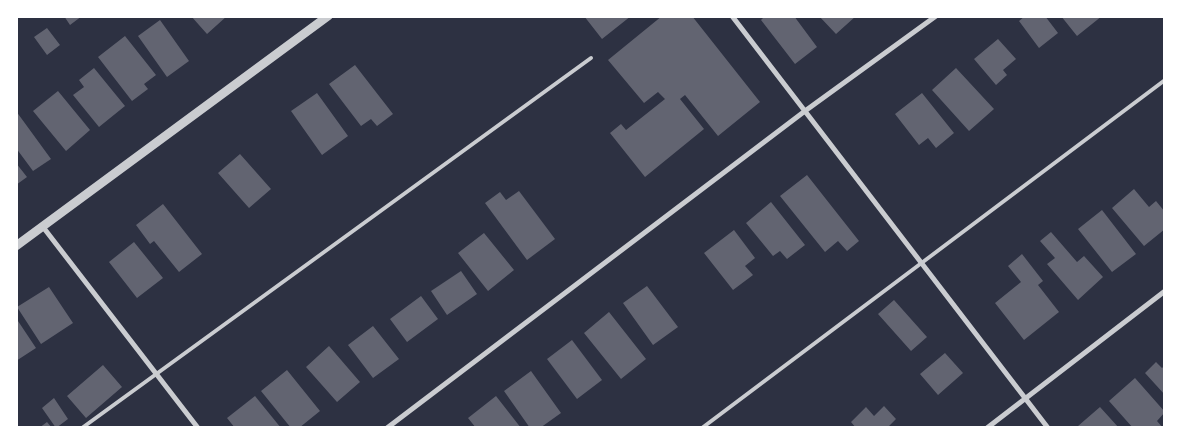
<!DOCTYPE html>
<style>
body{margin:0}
#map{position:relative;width:1181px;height:444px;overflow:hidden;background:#2d3142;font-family:Lato,sans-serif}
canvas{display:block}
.frame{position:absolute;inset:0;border:18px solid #fff;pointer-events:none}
</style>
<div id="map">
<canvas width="1181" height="444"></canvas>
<div class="frame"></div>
</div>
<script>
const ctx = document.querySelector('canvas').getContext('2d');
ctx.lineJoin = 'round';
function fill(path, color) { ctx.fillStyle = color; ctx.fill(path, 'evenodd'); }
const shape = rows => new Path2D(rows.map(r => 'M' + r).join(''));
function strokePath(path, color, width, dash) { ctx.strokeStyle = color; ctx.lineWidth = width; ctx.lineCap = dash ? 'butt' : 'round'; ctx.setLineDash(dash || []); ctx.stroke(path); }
const building = shape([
 [64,16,82,16,70,25],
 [191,16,227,16,207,34],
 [584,16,631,16,602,39],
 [662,16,692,16,760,102,718,136,685,95,680,99,704,129,645,177,610,133,621,124,626,130,665,99,658,92,644,103,608,60],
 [765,16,794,16,817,47,795,64,761,20],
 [819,16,856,16,836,34],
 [1025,16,1045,16,1058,33,1039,48,1019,21],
 [1061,16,1102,16,1077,36],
 [160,20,189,61,167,77,138,36],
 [47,28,60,45,47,55,34,37],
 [125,36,156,75,144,84,148,89,132,101,98,57],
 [998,39,1016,59,1003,70,1007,75,996,85,974,59],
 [355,65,393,114,377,126,371,119,361,126,329,84],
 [94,68,125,106,99,127,73,95,84,87,79,80],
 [956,68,994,109,969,131,932,90],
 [58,91,90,130,66,151,33,111],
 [317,93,348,136,322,155,291,111],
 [922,93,954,133,936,148,928,138,919,145,895,114],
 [16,111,51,159,33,171,16,148],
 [240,154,271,189,249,208,218,173],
 [16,163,27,177,16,185],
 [807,175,859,241,847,251,838,241,825,252,780,196],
 [1134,189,1149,207,1156,201,1165,212,1165,229,1144,246,1112,208],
 [519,191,555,239,527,260,485,203,500,192,506,200],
 [771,202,805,245,787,259,780,251,773,256,746,223],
 [163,204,202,254,179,272,154,241,150,244,136,225],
 [1102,210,1136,254,1112,272,1078,229],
 [734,230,755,258,745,266,753,275,733,290,704,253],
 [1051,232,1077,262,1084,256,1103,277,1078,300,1047,264,1055,258,1040,241],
 [484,233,514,270,488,291,458,253],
 [134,242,163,278,137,298,109,262],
 [1022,254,1043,281,1038,285,1059,312,1024,340,995,303,1021,282,1008,266],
 [461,271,477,294,447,315,431,291],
 [647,286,678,327,653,345,623,303],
 [49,287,73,323,41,344,17,307],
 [421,296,438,319,407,342,390,319],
 [894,300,927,337,911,351,878,314],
 [609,312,646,359,621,379,584,333],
 [16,318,36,348,16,361],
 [373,326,399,359,373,378,348,345],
 [572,340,602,380,577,399,547,359],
 [329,346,360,382,337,402,306,367],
 [945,353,963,373,938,395,920,374],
 [1156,362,1162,368,1165,365,1165,395,1145,373],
 [103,365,122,387,86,418,67,396],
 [287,370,320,411,299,428,291,428,261,391],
 [531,371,561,413,540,428,530,428,504,391],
 [1135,378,1165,412,1157,421,1163,428,1133,428,1109,401],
 [255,396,281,428,235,428,227,418],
 [496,396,521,428,476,428,468,418],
 [54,398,68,419,56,428,42,408],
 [884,406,896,419,887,428,856,428,851,422,866,407,874,416],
 [1100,407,1119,428,1080,428,1078,426],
 [47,422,52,428,39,428]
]);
const service = shape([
 [82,428,591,58],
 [702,428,1165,80]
]);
const minor = shape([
 [732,16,1048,428],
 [43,227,198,428],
 [387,428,805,111,936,16],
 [987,428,1165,291]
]);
const tertiary = shape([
 [16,246,328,16]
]);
fill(building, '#626471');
strokePath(service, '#caccd0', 4);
strokePath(minor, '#caccd0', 5);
strokePath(tertiary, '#caccd0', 9);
</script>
